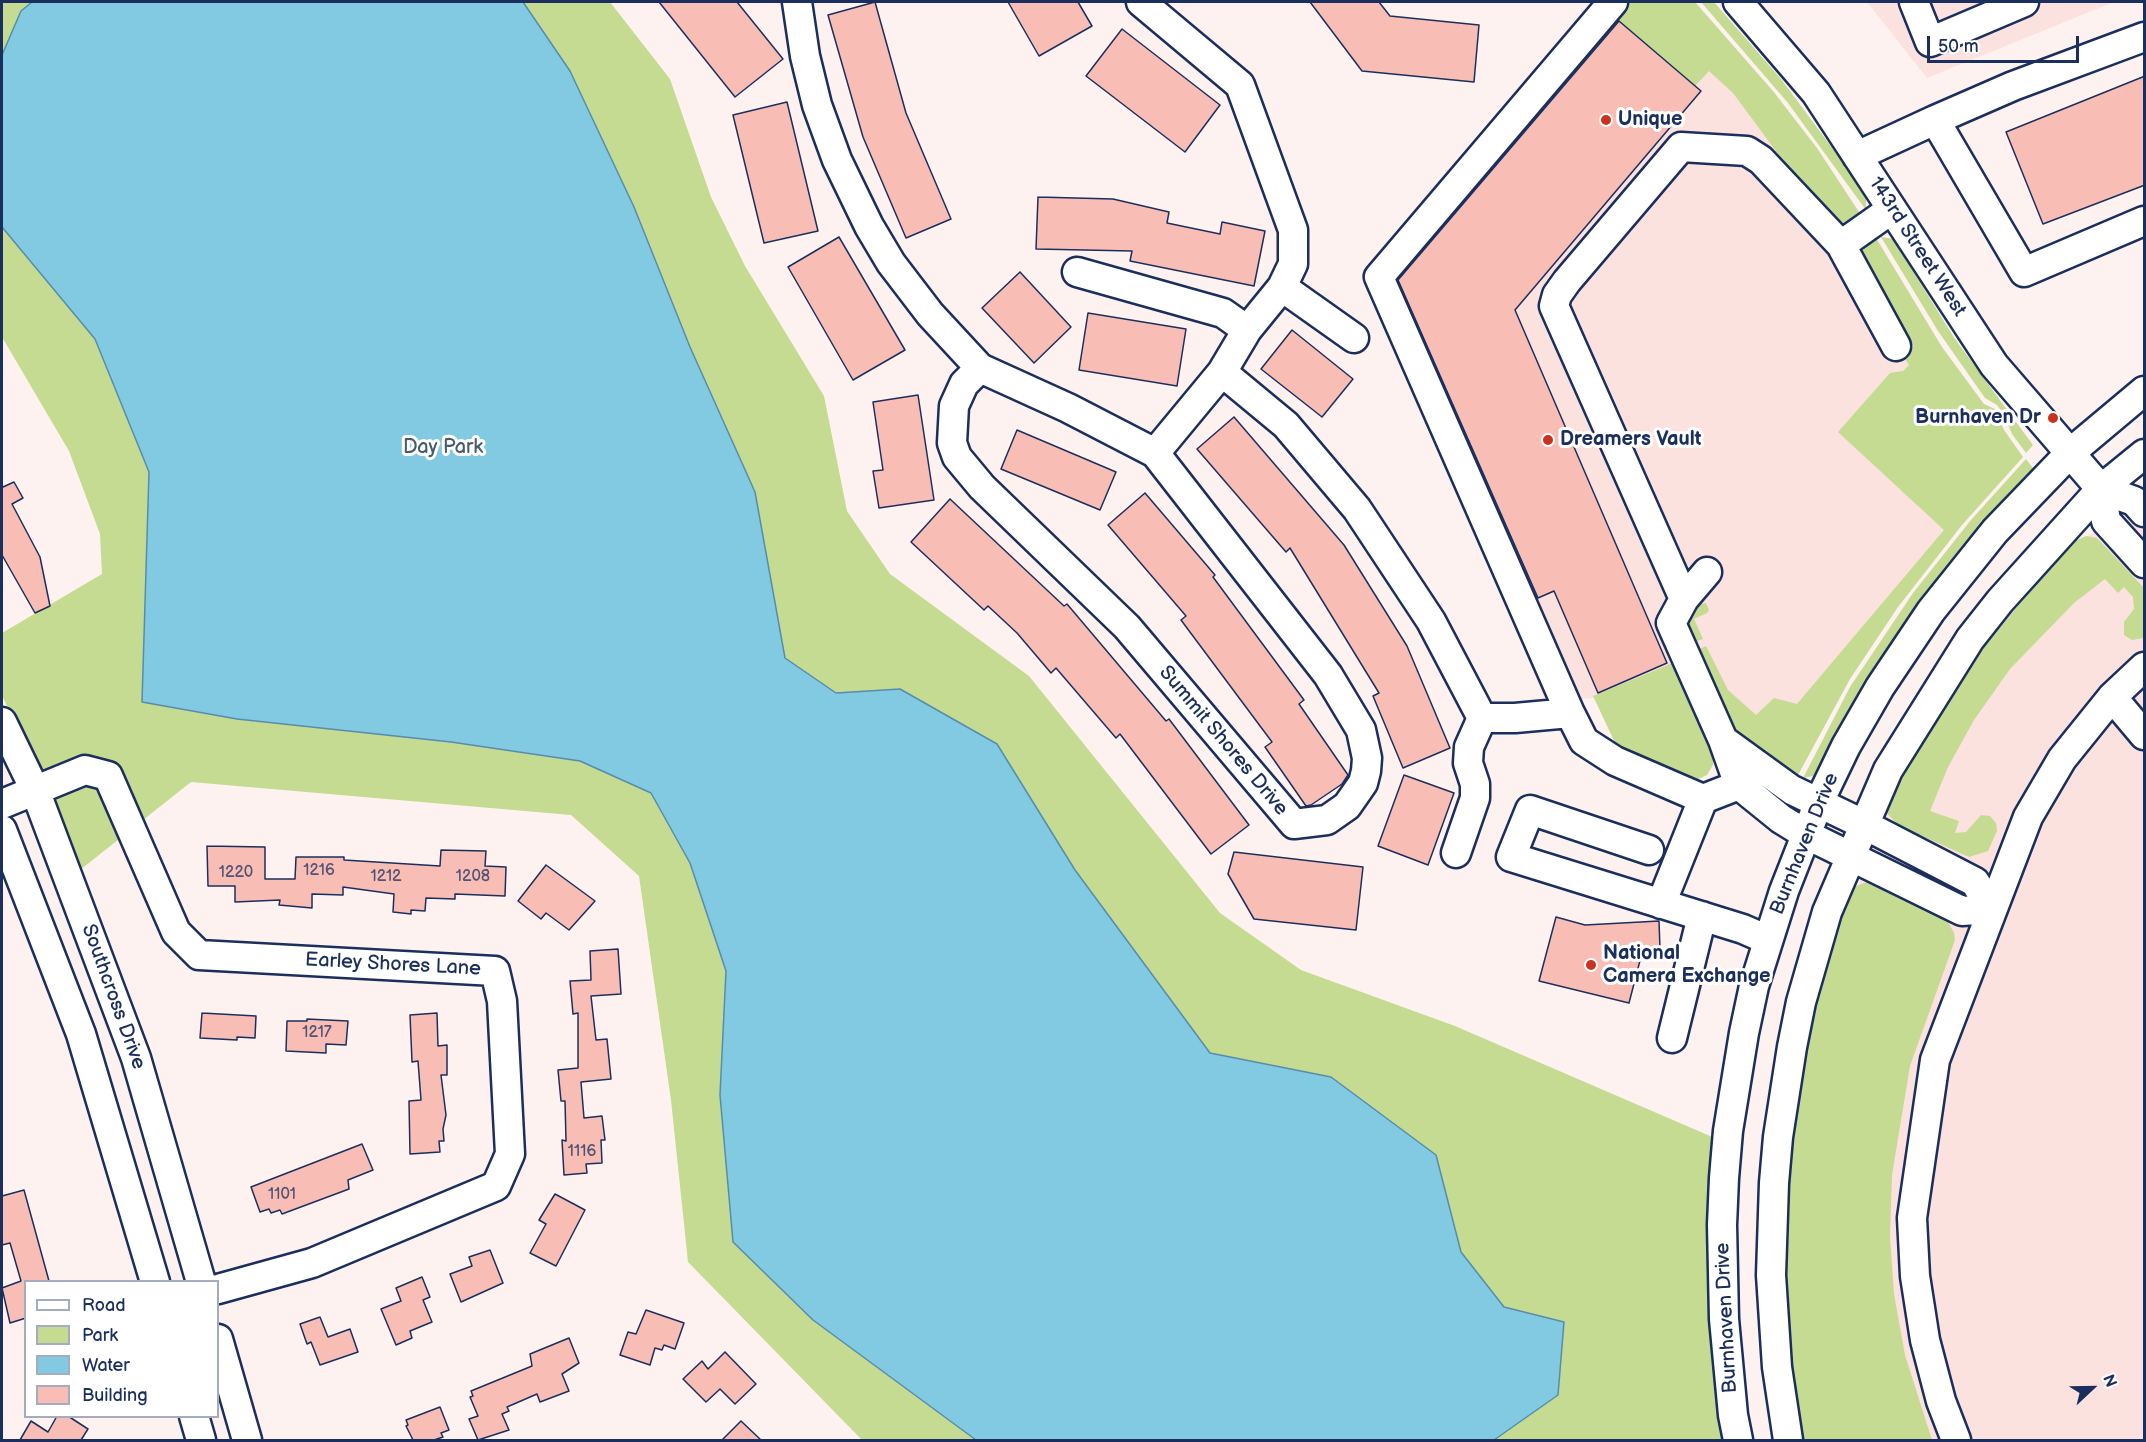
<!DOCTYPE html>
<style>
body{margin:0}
#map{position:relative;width:2146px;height:1442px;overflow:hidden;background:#fef2f0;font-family:"Balsamiq Sans",sans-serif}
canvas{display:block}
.frame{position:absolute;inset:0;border:3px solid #1b2f5e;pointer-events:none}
.legend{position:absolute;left:24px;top:1280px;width:195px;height:138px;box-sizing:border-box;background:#fff;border:2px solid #a4acbf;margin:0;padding:8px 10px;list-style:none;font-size:18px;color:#1b2f5e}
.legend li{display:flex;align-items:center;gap:12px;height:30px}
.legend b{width:30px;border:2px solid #a4acbf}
.north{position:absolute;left:2062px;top:1358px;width:60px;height:60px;-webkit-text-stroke:4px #fff;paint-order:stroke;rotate:68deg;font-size:16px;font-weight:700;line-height:24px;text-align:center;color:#1b2f5e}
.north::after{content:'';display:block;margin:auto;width:21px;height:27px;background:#1b2f5e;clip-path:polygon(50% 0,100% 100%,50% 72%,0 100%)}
.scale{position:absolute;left:1927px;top:36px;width:152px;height:27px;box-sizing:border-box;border:3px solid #1b2f5e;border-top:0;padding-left:8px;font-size:18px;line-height:21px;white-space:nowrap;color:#1b2f5e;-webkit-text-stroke:4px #fff;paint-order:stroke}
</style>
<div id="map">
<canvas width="2146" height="1442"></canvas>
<div class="frame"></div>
<ul class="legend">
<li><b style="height:8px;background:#fff"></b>Road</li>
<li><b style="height:16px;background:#c4db91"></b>Park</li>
<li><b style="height:16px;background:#81cae2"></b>Water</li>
<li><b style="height:16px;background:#f8bdb4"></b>Building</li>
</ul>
<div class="north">N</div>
<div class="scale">50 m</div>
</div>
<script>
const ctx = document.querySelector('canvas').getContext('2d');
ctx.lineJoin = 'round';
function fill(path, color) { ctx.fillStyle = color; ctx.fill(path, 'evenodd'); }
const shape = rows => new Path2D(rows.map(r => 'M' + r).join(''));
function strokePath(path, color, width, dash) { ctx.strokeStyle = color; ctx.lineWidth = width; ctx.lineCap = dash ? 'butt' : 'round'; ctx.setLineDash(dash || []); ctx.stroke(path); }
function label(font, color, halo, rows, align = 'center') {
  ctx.font = font + ' "Balsamiq Sans",sans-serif'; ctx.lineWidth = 6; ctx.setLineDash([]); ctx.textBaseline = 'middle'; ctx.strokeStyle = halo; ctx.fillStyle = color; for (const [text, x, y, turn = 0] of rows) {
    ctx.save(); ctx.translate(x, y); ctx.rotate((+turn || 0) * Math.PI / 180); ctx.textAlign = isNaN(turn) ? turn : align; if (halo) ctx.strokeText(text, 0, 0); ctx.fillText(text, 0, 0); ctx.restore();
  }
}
const built = shape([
 [1590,2,1648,2,1733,86,2009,457,1774,736,1723,687,1546,702,1370,280],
 [1867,2,2114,2,1927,78],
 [2144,494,2144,1440,1808,1440,1854,897,1893,801,2075,546]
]);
const green = shape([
 [2,2,610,2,670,79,711,197,745,266,824,396,847,511,890,574,1029,676,1220,913,1301,970,1455,1026,1717,1139,1726,1440,862,1440,688,1262,671,1100,639,876,571,815,191,782,80,870,2,695,2,633,102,574,100,534,69,451,2,337],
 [1625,2,1695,2,1773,91,1817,148,1861,215,1839,225,1827,220,1733,93,1709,71,1695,86,1613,16],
 [1701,2,1714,2,1781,79,1850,172,1866,197,1866,210,1788,103],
 [1881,237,1893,239,1955,339,2033,445,2026,453,2012,434,2004,415,1997,405,1985,398,1938,331],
 [1876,238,1942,347,1984,404,1995,409,2004,430,2023,457,1962,525,1898,607,1850,679,1797,777,1747,742,1734,728,1722,711,1695,651,1706,646,1728,690,1756,715,1774,698,1797,704,1944,530,1838,432,1890,373,1903,371,1909,365,1904,357,1914,346,1861,257,1865,245],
 [2026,459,2033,468,2032,471,1989,519,1819,771,1813,776,1803,778,1850,687,1913,593,1971,520],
 [2086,536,2097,538,2144,588,2144,638,2132,640,2124,635,2124,622,2134,609,2133,597,2124,587,2118,593,2105,579,2074,603,2010,669,1974,720,1948,767,1930,811,1959,821,1955,833,1966,832,1981,815,1990,816,1996,823,1997,831,1988,851,1969,857,1898,825,1886,812,1888,804,1926,731,1964,671,2070,543],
 [1706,603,1709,610,1707,613,1694,619,1703,639,1692,643,1686,628,1687,619,1700,604],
 [1675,662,1714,753,1713,765,1707,775,1694,781,1617,747,1593,696],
 [1867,882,1875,882,1947,920,1954,933,1955,940,1910,1066,1892,1175,1890,1236,1894,1294,1905,1355,1932,1440,1803,1440,1795,1395,1787,1310,1785,1223,1790,1148,1800,1076,1819,990,1839,924,1856,886]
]);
const water = shape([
 [32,2,523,2,570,71,634,207,690,347,755,492,785,658,836,693,900,689,997,744,1075,870,1210,1053,1331,1077,1436,1155,1461,1252,1504,1307,1564,1322,1558,1395,1494,1440,976,1440,813,1320,733,1242,720,1095,726,971,690,863,651,793,580,761,451,742,237,719,142,702,149,472,95,339,2,227,2,55,21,11,32,2]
]);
const building = shape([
 [659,2,737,2,783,59,735,97,659,2],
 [875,2,906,113,951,219,906,238,863,137,828,15,875,2],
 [1008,2,1078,2,1092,26,1039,56,1008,2],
 [1310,2,1379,2,1390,16,1479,25,1474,82,1362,71,1310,2],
 [1619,21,1701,91,1515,310,1667,663,1598,693,1554,591,1538,598,1398,280,1619,21],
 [1122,29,1220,105,1185,152,1086,76,1122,29],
 [2145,76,2145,185,2043,224,2006,132,2145,76],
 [787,102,818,231,764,243,733,115,787,102],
 [1038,197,1113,199,1169,212,1167,223,1220,234,1222,222,1265,231,1254,286,1130,261,1132,251,1036,249,1038,197],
 [839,237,905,350,853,380,788,267,839,237],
 [1020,272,1071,327,1034,363,982,308,1020,272],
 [1088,313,1186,329,1177,386,1079,370,1088,313],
 [1292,330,1353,379,1322,417,1261,369,1292,330],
 [918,395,934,500,879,508,873,471,883,470,873,402,918,395],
 [1234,417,1344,545,1407,646,1450,748,1403,768,1373,696,1379,693,1290,548,1286,552,1197,449,1234,417],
 [1017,430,1116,472,1100,510,1001,469,1017,430],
 [14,482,23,498,12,504,40,557,50,606,35,613,2,555,2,485,3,487,14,482],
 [1145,493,1215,575,1213,577,1304,700,1299,704,1348,775,1342,784,1311,805,1306,806,1265,747,1272,742,1181,620,1186,616,1108,525,1145,493],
 [950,499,1064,606,1067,604,1166,721,1169,719,1249,825,1211,854,1120,734,1116,738,1056,668,1051,673,1017,633,988,606,984,610,911,542,950,499],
 [1404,775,1454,793,1428,865,1378,846,1404,775],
 [207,846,265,847,265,879,295,879,296,857,344,857,344,860,440,866,441,850,486,851,485,866,506,867,505,896,455,894,455,899,426,898,425,911,411,910,411,914,393,912,394,894,343,887,343,895,312,894,312,908,279,905,280,900,235,902,235,886,208,886,207,846],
 [1234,852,1363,867,1356,930,1254,919,1228,874,1234,852],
 [546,865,595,901,569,930,546,913,541,919,518,901,546,865],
 [1556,917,1585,925,1659,921,1660,949,1643,949,1629,1003,1539,981,1556,917],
 [618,949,621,994,591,996,596,1040,607,1039,611,1079,581,1082,584,1118,602,1116,605,1140,601,1140,602,1163,586,1164,587,1173,564,1175,562,1140,566,1141,565,1101,561,1101,558,1070,578,1068,578,1013,573,1014,570,981,591,980,590,951,618,949],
 [202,1013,256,1016,255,1038,237,1037,237,1040,200,1038,202,1013],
 [437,1013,438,1046,447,1045,447,1075,441,1075,446,1115,443,1129,444,1141,439,1141,440,1152,410,1154,409,1101,421,1100,418,1061,412,1062,410,1015,437,1013],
 [307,1019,348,1021,346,1045,326,1044,326,1053,286,1051,287,1021,307,1021,307,1019],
 [362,1144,373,1170,348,1180,349,1189,282,1214,280,1210,271,1213,269,1209,260,1212,251,1187,362,1144],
 [24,1190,49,1281,26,1281,26,1318,10,1323,2,1288,21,1281,10,1243,2,1245,2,1196,24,1190],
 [555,1194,585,1210,556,1266,530,1253,546,1224,539,1220,555,1194],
 [490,1250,503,1283,461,1302,450,1274,472,1266,469,1257,490,1250],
 [422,1277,430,1297,423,1300,432,1322,410,1331,412,1338,396,1345,381,1309,401,1301,396,1288,422,1277],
 [646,1310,684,1323,675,1349,664,1345,662,1350,655,1348,650,1365,620,1355,628,1332,636,1334,646,1310],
 [320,1317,328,1337,350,1329,358,1352,320,1365,311,1342,307,1344,300,1324,320,1317],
 [569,1338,579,1363,562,1374,569,1391,540,1402,537,1394,507,1407,509,1411,502,1414,509,1430,478,1440,469,1419,478,1416,470,1397,473,1396,471,1391,532,1366,530,1354,569,1338],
 [725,1352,756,1384,735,1404,720,1389,706,1402,683,1379,702,1361,708,1369,725,1352],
 [440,1407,449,1430,441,1433,443,1437,434,1440,413,1440,406,1426,408,1425,406,1420,440,1407],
 [57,1416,68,1416,88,1429,81,1440,20,1440,31,1421,48,1432,57,1416],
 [741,1421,761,1440,722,1440,741,1421]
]);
const minor = shape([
 [797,2,805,56,817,105,837,160,869,226,891,263,930,314,980,368,964,384,954,406,952,443,957,457,982,487,1127,627,1294,824,1327,820,1347,806,1363,783,1366,771,1367,758,1361,730,1328,675,1155,453,1068,408,980,368],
 [1141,2,1240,85,1293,230,1293,264,1282,287,1247,330,1222,372,1155,453],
 [1738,2,1816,93,1994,365,2101,489,2134,501,2144,512],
 [1914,2,1930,42,2024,2],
 [1935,120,2013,86,2144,37],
 [1857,156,1935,120,2024,272,2144,221],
 [1841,245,1896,346],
 [1077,272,1223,313,1247,330],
 [1282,287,1354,338],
 [1222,372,1286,425,1357,509,1431,621,1482,718,1469,747,1468,763,1475,784,1475,798,1456,853],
 [2101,489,2106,521,2144,563],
 [1684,599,1707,572],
 [2112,697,2144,735],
 [1570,713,1379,277,1613,2],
 [1482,718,1515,718,1570,713,1584,741,1615,761,1703,799,1739,785],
 [2,722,35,790,136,1058,201,1282],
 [1723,740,1792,790,1863,824,1975,882,1991,909,1962,911,1807,835,1781,819,1739,785,1723,740,1671,623,1684,599,1554,306,1557,295,1567,281,1681,147,1747,151,1761,160,1841,245,1892,209],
 [2,804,85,770,108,776,176,932,199,955,495,971,502,1001,510,1154,496,1186,312,1263,218,1289],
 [2,830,81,1034,155,1282],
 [1649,850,1530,810,1511,857,1743,929,1768,940],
 [1661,904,1703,799],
 [1672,1038,1702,916],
 [218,1339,247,1440],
 [194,1416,201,1440],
 [1738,1440,1733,1415,1724,1319,1722,1225,1724,1178,1728,1131,1744,1033,1754,986,1784,891,1819,802,1846,746,1880,687,1931,611,1995,531,2070,453,2144,391],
 [1788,1440,1777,1367,1771,1275,1774,1183,1778,1137,1792,1047,1801,1002,1827,912,1888,770,1970,639,2000,601,2101,489,2144,454],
 [1956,1440,1941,1401,1925,1340,1915,1276,1912,1218,1935,1060,2028,817,2062,759,2112,697,2144,667]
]);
const markers = [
 [1606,120,6,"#c8321e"],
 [2053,418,6,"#c8321e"],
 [1548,440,6,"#c8321e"],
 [1591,965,6,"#c8321e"]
];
const numberNames = [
 ["1216",319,871],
 ["1220",236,873],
 ["1212",386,877],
 ["1208",473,877],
 ["1217",317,1033],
 ["1116",582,1152],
 ["1101",282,1195]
];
const poiNames = [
 ["Unique",1618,120],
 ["Burnhaven Dr",2041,418,"right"],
 ["Dreamers Vault",1560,440],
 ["National",1603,954],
 ["Camera Exchange",1603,977]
];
const streetNames = [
 ["143rd Street West",1917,247,57],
 ["Summit Shores Drive",1223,741,50],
 ["Burnhaven Drive",1805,844,-68],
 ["Earley Shores Lane",393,965,3],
 ["Southcross Drive",113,997,70],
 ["Burnhaven Drive",1727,1318,-93]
];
const parkNames = [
 ["Day Park",443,448]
];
fill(built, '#fce2de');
fill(green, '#c4db91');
fill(water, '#81cae2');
strokePath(water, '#588cad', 1.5);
fill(building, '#f8bdb4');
strokePath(building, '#1b2f5e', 1.5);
strokePath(minor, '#1b2f5e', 33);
strokePath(minor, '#fff', 28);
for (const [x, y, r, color] of markers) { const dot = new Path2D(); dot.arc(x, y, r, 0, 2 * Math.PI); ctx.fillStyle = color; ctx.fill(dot); strokePath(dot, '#fff', 2); }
label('16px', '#525274', null, numberNames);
label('bold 20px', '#1b2f5e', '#fff', poiNames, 'left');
label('20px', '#1b2f5e', '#fff', streetNames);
label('20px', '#455a6b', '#fff', parkNames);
</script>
